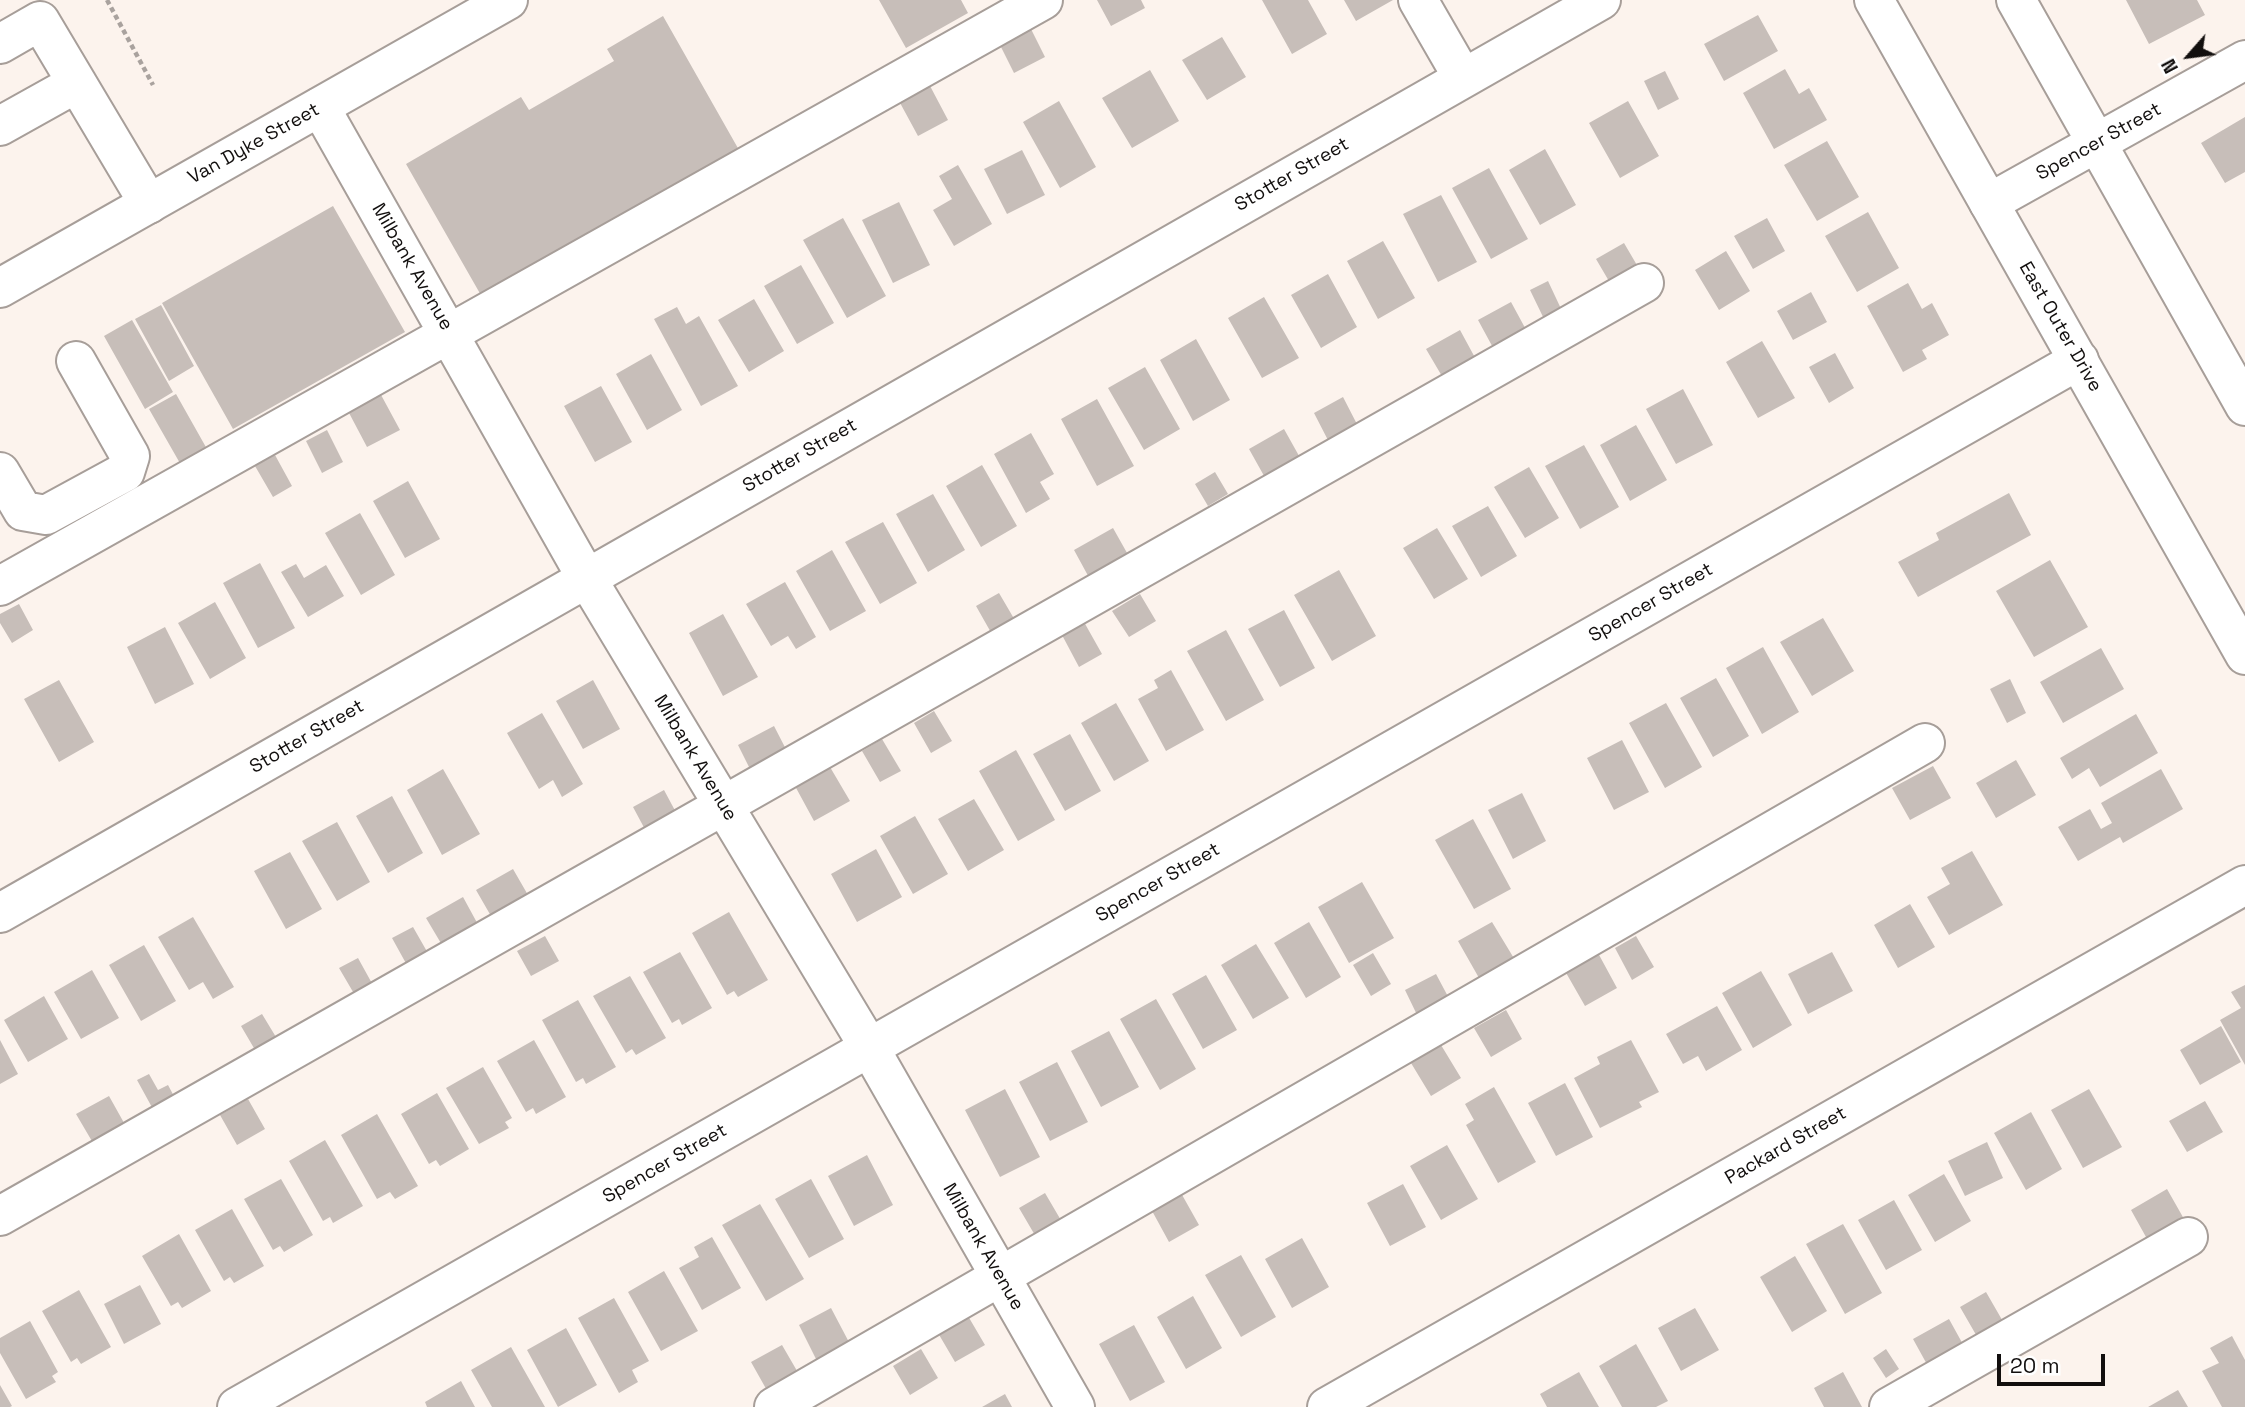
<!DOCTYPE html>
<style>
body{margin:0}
#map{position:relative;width:2245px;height:1407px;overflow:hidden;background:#fcf3ed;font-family:"Space Grotesk",sans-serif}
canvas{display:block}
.north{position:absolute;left:2154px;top:21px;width:70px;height:70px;-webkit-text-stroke:5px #fff;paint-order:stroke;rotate:242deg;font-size:19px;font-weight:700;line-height:28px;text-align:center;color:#120f0e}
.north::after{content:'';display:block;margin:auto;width:24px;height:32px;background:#120f0e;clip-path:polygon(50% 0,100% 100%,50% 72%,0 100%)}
.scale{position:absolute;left:1997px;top:1354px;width:108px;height:32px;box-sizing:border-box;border:4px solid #120f0e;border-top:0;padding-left:9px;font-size:21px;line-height:24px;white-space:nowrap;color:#120f0e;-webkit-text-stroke:5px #fff;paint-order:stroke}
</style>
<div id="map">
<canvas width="2245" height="1407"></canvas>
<div class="north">N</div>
<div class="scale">20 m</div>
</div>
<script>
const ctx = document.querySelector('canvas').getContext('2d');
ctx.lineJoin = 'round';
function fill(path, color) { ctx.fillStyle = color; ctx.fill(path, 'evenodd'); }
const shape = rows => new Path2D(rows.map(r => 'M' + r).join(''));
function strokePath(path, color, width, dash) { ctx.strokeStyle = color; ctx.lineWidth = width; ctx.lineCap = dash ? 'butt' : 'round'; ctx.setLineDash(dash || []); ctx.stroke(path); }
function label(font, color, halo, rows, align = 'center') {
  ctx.font = font + ' "Space Grotesk",sans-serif'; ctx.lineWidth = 7; ctx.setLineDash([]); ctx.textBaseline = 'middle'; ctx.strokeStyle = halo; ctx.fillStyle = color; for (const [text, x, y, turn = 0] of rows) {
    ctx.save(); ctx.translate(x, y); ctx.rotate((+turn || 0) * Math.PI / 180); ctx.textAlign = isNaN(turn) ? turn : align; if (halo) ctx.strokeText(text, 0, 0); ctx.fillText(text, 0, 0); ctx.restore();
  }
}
const building = shape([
 [879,0,961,0,968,13,906,48],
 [1097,0,1141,0,1145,8,1111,26],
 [1262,0,1308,0,1327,34,1292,54],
 [1344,0,1393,0,1356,21],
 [2126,0,2197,0,2205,15,2149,44],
 [1758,15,1778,51,1724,81,1704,44],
 [663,16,739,150,482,297,406,164,521,97,529,110,614,61,607,49],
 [1030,27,1045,57,1014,73,999,43],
 [1222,37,1246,77,1207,100,1182,60],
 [1785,69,1799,94,1809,88,1827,120,1774,149,1743,93],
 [1150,70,1179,121,1132,148,1102,98],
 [1665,71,1679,99,1658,110,1644,81],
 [929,84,948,120,918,136,899,101],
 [1059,101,1096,167,1060,188,1023,122],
 [1628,101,1659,156,1620,178,1589,123],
 [2245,117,2245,172,2225,183,2201,143],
 [1827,141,1859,197,1817,221,1784,165],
 [1545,149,1576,205,1540,225,1509,170],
 [1022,150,1045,195,1007,214,984,169],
 [958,165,992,224,954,246,933,210,952,199,939,176],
 [1489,168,1528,239,1491,259,1452,188],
 [1441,195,1477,262,1438,282,1403,214],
 [899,202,930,265,893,283,862,220],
 [333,206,405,332,233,429,162,303],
 [1868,212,1899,268,1857,292,1825,236],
 [843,218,886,296,847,318,803,240],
 [1767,218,1785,251,1753,269,1734,236],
 [1383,241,1415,298,1378,319,1347,261],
 [1624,243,1641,272,1613,288,1596,259],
 [1726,251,1750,291,1719,310,1695,270],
 [801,265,834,323,797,344,764,286],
 [1328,274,1357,327,1321,348,1291,295],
 [1548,281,1563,313,1545,321,1530,290],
 [1908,283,1922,309,1932,303,1949,335,1922,350,1927,359,1903,372,1867,306],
 [1811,292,1827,322,1793,340,1777,311],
 [1264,297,1299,358,1262,378,1228,318],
 [754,299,784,351,749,372,718,320],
 [1511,302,1530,337,1497,355,1478,320],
 [161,305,194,366,169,381,135,319],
 [677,307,686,324,699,316,738,386,701,406,654,319],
 [132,320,173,392,145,409,104,336],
 [1460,330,1479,365,1446,383,1426,349],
 [1196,339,1230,400,1193,421,1160,360],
 [1762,341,1795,398,1758,418,1726,362],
 [1835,353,1854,388,1829,403,1809,367],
 [651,354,682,410,647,430,616,374],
 [1145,367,1180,429,1144,450,1108,388],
 [601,386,632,442,595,462,564,406],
 [1683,389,1713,445,1676,464,1646,409],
 [380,393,400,430,367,447,348,411],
 [176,394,207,449,181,465,149,409],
 [1343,397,1360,430,1331,446,1314,413],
 [1097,399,1134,466,1097,486,1061,419],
 [1636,425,1667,480,1630,501,1600,445],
 [1284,429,1303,463,1268,483,1249,449],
 [327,430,343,462,322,473,306,441],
 [1031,433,1054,474,1040,482,1050,499,1026,513,994,454],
 [1584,445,1619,507,1580,529,1545,466],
 [275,455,292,486,273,497,255,466],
 [982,465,1017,526,981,547,946,486],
 [1529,467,1559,518,1525,538,1494,487],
 [1215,472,1228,494,1208,506,1195,484],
 [408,481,440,539,405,558,373,501],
 [2009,493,2031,535,1918,597,1898,562,1939,540,1936,533],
 [933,494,965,550,928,572,896,514],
 [1488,506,1517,556,1481,577,1452,526],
 [360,513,395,575,361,595,325,533],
 [883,522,917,583,880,604,845,542],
 [1113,528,1131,560,1092,583,1074,550],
 [1437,528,1468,579,1434,599,1403,548],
 [832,550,866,611,830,631,796,571],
 [2050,560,2088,627,2034,657,1996,591],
 [260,563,295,628,258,648,223,583],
 [296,564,304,578,326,565,344,596,308,617,281,572],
 [1339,570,1376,636,1332,661,1294,595],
 [785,582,816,637,796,649,788,636,771,646,746,604],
 [999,593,1016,622,993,636,976,606],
 [1140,594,1156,621,1129,637,1112,611],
 [215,602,246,658,210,679,178,623],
 [19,604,33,630,12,643,0,623,0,614],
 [1284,610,1315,668,1280,687,1248,629],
 [723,614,758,677,723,696,689,633],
 [1823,618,1854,671,1812,696,1780,642],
 [1084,622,1102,654,1079,667,1062,635],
 [165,627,194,684,155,704,127,647],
 [1226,630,1264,700,1226,721,1187,651],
 [1763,647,1799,712,1762,734,1726,668],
 [2101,648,2124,689,2063,723,2040,682],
 [1171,670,1204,730,1166,751,1138,699,1158,688,1154,680],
 [1716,678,1749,736,1713,757,1680,698],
 [2010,679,2026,713,2007,723,1990,689],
 [59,680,94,742,59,762,24,699],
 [593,680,620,729,583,749,556,701],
 [1116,703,1149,761,1114,781,1081,723],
 [1666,703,1702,767,1665,788,1629,723],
 [934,711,952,741,931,753,914,723],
 [542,713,583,784,562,797,553,780,539,789,507,733],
 [2136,714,2158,753,2100,787,2089,768,2072,779,2060,758],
 [774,726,790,757,753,775,738,745],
 [1070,734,1101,791,1065,811,1033,754],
 [882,739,901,771,880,782,862,751],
 [1622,740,1649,792,1614,810,1587,758],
 [1016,750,1055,820,1018,841,979,771],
 [2016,760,2036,795,1996,818,1976,783],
 [1933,766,1951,798,1910,820,1892,788],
 [830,767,850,801,814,821,795,786],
 [443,769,480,834,442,855,407,790],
 [2161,769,2183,809,2123,843,2120,837,2078,861,2058,827,2090,809,2101,829,2112,823,2101,803],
 [664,790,679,818,648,835,633,807],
 [1522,793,1546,841,1513,859,1488,810],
 [392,796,423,853,388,873,356,816],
 [974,799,1004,850,968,871,938,819],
 [915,816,948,874,913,894,880,836],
 [1473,819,1511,889,1474,909,1435,840],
 [337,822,370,882,337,901,302,841],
 [876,849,902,897,857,922,831,874],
 [1972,851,2003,905,1949,935,1927,897,1950,884,1941,868],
 [290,852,322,909,286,929,254,871],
 [513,869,532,902,495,923,476,890],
 [1362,882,1394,938,1349,963,1318,907],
 [463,897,481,930,445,950,426,918],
 [1910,904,1935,947,1898,968,1874,925],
 [729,912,768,980,738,997,734,991,727,995,692,933],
 [193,917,234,987,213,999,203,982,189,990,158,937],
 [1309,922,1341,977,1306,998,1274,943],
 [1492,922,1518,965,1483,985,1458,941],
 [413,927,429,955,408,967,392,938],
 [545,936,559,961,531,976,517,951],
 [1636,936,1654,967,1632,980,1615,948],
 [1256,944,1289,998,1253,1019,1221,965],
 [144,945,176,1001,141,1021,109,965],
 [680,952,712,1008,682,1025,679,1019,672,1023,643,972],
 [1832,952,1853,991,1808,1014,1788,974],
 [1373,953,1391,984,1371,996,1353,965],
 [1598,953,1617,988,1585,1006,1565,971],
 [358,958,374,987,356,997,339,968],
 [92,970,119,1018,81,1039,54,992],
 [1761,971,1792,1025,1753,1048,1722,993],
 [1436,974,1452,1004,1420,1021,1405,990],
 [1206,975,1237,1030,1203,1049,1172,994],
 [630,976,666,1038,636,1055,632,1049,626,1053,593,996],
 [2245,985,2245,1065,2220,1020,2241,1008,2231,992],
 [44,996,68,1039,28,1062,4,1020],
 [1156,999,1196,1069,1160,1090,1120,1019],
 [578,1000,616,1067,586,1084,583,1078,576,1082,542,1020],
 [1717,1006,1742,1050,1706,1071,1698,1056,1683,1064,1666,1034],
 [1506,1010,1522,1039,1491,1057,1474,1028],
 [262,1014,279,1042,258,1055,241,1026],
 [2221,1026,2241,1062,2200,1085,2180,1050],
 [1109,1031,1139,1087,1101,1107,1071,1051],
 [0,1040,18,1074,0,1084],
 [534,1040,566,1097,536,1114,533,1108,526,1112,497,1061],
 [1631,1040,1659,1092,1639,1102,1642,1107,1600,1128,1574,1078,1600,1064,1597,1057],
 [1441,1045,1461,1078,1431,1096,1411,1063],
 [1057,1062,1088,1122,1050,1141,1019,1082],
 [483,1067,512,1118,505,1122,509,1128,479,1144,446,1088],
 [149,1074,158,1090,168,1085,176,1100,154,1111,137,1080],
 [1565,1083,1593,1137,1556,1156,1528,1103],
 [1494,1087,1536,1162,1498,1183,1466,1125,1474,1120,1465,1104],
 [1005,1089,1040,1157,1000,1177,965,1110],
 [2089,1089,2122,1147,2083,1168,2051,1110],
 [437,1093,469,1149,440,1166,436,1160,429,1164,401,1114],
 [109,1096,128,1130,96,1148,76,1114],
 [248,1099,265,1129,237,1145,220,1115],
 [2205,1101,2223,1132,2187,1152,2169,1121],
 [2031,1112,2062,1169,2026,1190,1994,1133],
 [377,1114,418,1186,395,1199,390,1192,377,1199,341,1135],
 [325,1140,363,1206,333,1223,330,1217,323,1221,289,1161],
 [1987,1142,2003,1178,1965,1196,1948,1161],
 [1447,1145,1478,1199,1441,1220,1410,1166],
 [867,1155,893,1205,854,1226,828,1176],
 [1944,1174,1971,1221,1935,1242,1908,1195],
 [281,1179,313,1235,284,1252,280,1246,273,1250,244,1199],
 [811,1179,844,1239,809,1258,775,1199],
 [1403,1184,1426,1227,1390,1246,1367,1203],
 [2167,1189,2188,1226,2151,1246,2131,1210],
 [1045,1193,1062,1222,1036,1237,1019,1208],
 [1181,1193,1199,1225,1169,1242,1151,1209],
 [1894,1200,1922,1250,1886,1270,1858,1220],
 [760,1204,804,1279,766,1301,722,1225],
 [232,1209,264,1266,234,1283,230,1277,224,1281,195,1230],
 [1843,1224,1882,1293,1845,1314,1806,1244],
 [179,1234,211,1291,182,1308,178,1302,171,1306,142,1256],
 [712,1237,741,1288,702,1310,679,1268,699,1257,694,1247],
 [1302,1238,1329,1287,1292,1308,1265,1259],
 [1241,1255,1276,1317,1241,1337,1205,1275],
 [1795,1256,1827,1311,1792,1332,1760,1277],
 [664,1271,698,1331,661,1351,628,1292],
 [140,1285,161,1324,124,1344,104,1304],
 [79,1290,111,1347,81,1364,77,1358,71,1362,42,1311],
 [1986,1292,2005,1325,1979,1340,1960,1307],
 [1193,1296,1222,1348,1186,1369,1157,1317],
 [614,1298,649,1361,632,1370,638,1382,619,1393,578,1318],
 [831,1308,851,1346,818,1363,799,1325],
 [1695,1308,1719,1350,1681,1371,1658,1328],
 [968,1316,985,1345,955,1362,938,1333],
 [1949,1319,1965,1348,1929,1368,1913,1339],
 [30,1321,58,1372,52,1376,56,1382,26,1399,0,1353,0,1338],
 [1134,1325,1165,1382,1130,1401,1099,1344],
 [566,1328,597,1385,558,1407,527,1350],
 [2232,1336,2245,1360,2245,1407,2222,1407,2202,1371,2219,1363,2210,1348],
 [1636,1344,1668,1401,1656,1407,1622,1407,1599,1366],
 [782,1345,800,1376,769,1394,751,1362],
 [511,1347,545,1407,492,1407,471,1370],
 [921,1349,938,1378,910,1395,893,1366],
 [1886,1349,1899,1369,1886,1378,1873,1358],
 [1579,1372,1599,1407,1547,1407,1540,1394],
 [1843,1372,1862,1407,1824,1407,1814,1388],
 [461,1381,475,1407,427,1407,425,1402],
 [0,1385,12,1406,10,1407,0,1407],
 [2178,1390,2188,1407,2148,1407],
 [1005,1394,1012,1407,982,1407]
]);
const path = shape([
 [107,0,153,85]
]);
const minor = shape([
 [1418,0,1463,78],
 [0,44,40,21,149,204],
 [320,107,586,577,869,1047,1075,1407],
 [0,126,77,83],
 [1989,203,2245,60],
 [0,472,23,511,46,515,125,472,130,456,76,361],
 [0,586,1043,0],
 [0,913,1601,0],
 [0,1216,1644,283],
 [237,1407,2079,360],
 [774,1407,1925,743],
 [1327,1407,2245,885],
 [1889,1407,2188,1237]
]);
const major = shape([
 [1874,0,2245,655],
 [2016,0,2245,406],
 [0,288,508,0]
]);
const streetNames = [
 ["Spencer Street",2099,142,-29],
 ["Van Dyke Street",254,144,-29],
 ["Stotter Street",1292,175,-30],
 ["Milbank Avenue",412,267,60],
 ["East Outer Drive",2060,327,60],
 ["Stotter Street",800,456,-30],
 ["Spencer Street",1651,603,-30],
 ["Stotter Street",307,737,-30],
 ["Milbank Avenue",695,758,59],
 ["Spencer Street",1158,883,-30],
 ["Packard Street",1786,1146,-30],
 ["Spencer Street",665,1164,-30],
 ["Milbank Avenue",983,1247,60]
];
fill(building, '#c7beb9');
strokePath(minor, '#a79e99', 42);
strokePath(major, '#a79e99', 42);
strokePath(path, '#a9a29e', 4.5, [5, 3.5]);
strokePath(minor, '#fff', 38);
strokePath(major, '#fff', 38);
label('19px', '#120f0e', '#fff', streetNames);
</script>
